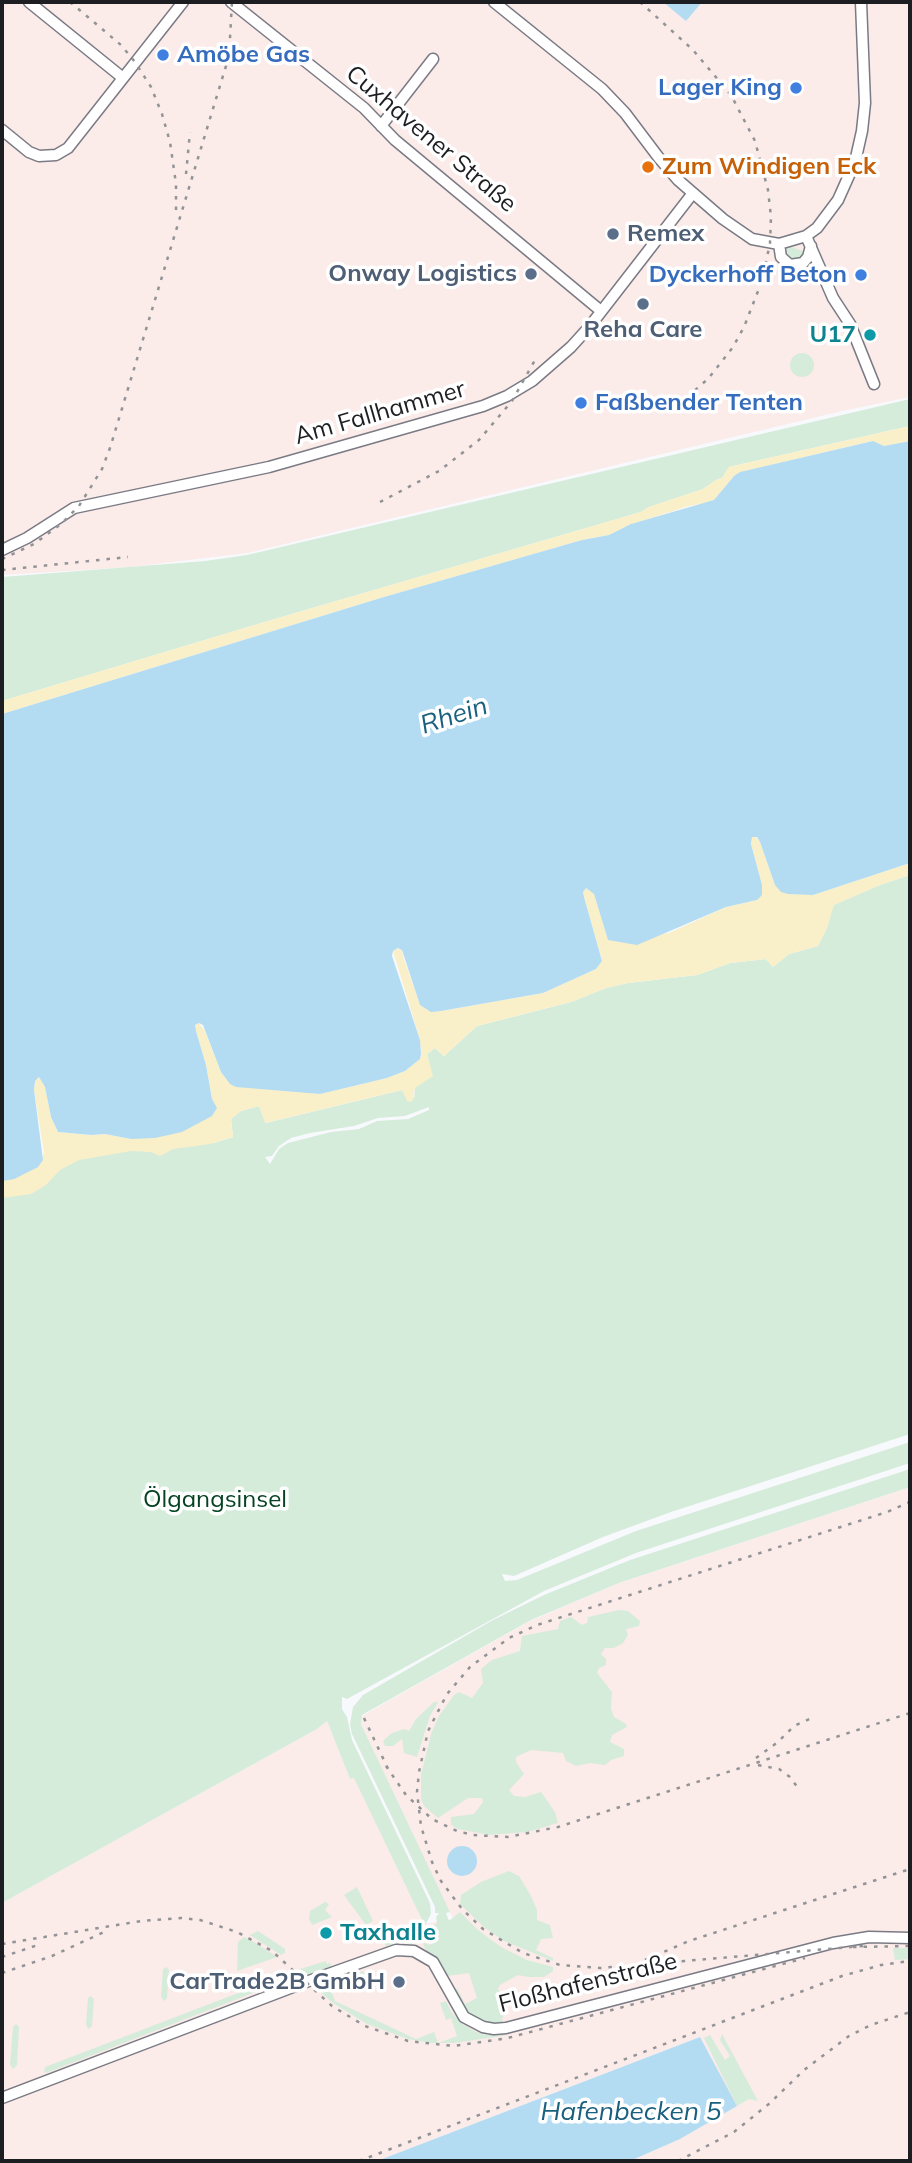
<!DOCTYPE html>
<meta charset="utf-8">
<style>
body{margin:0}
#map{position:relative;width:912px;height:2163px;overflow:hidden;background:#f8f9fd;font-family:Mulish,sans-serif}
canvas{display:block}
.frame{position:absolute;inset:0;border:4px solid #1d1e21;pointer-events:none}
</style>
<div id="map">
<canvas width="912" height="2163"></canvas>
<div class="frame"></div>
</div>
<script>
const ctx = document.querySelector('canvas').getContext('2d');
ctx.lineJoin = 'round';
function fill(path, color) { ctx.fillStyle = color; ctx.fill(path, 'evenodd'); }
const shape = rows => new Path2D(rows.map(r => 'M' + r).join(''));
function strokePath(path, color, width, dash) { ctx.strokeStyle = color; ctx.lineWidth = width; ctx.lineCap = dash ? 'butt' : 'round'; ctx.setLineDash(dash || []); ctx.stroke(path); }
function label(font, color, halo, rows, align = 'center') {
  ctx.font = font + ' Mulish,sans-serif'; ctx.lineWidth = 7; ctx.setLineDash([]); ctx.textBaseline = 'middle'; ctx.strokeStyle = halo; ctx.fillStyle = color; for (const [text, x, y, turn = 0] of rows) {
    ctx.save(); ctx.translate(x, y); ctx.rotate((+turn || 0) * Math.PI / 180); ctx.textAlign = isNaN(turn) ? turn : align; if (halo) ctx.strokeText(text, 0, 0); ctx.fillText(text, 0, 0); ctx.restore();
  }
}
const industrial = shape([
 [2,2,910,2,910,397,842,411,247,553,131,567,2,575],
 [910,1487,910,2161,630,2161,680,2139,736,2106,700,2037,377,2161,2,2161,2,1903,317,1729,327,1721,350,1779,354,1777,424,1924,453,1919,361,1724,362,1716,530,1621,617,1584]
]);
const green = shape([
 [791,247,806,252,802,260,791,262,784,256,784,249],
 '790 365a12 12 0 1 1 24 0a12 12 0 1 1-24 0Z',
 [910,399,910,426,729,467,722,478,716,480,703,489,649,507,641,512,268,621,2,701,2,577,205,561,247,555],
 [910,875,910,1434,671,1512,603,1537,514,1576,502,1574,505,1581,517,1580,636,1531,910,1442,910,1463,636,1553,544,1591,347,1699,342,1697,342,1709,347,1717,352,1740,430,1903,431,1914,423,1929,418,1927,424,1924,354,1778,350,1779,327,1721,317,1729,2,1903,2,1179,49,1162,161,1138,214,1143,233,1137,231,1119,241,1111,259,1106,266,1123,402,1090,414,1098,415,1088,429,1063,427,1054,435,1048,444,1056,477,1026,571,1002,606,988,628,983,697,975,730,963,766,959,773,967,789,954,818,946,827,928,833,905,880,885],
 [429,1107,429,1110,408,1119,377,1121,359,1129,331,1132,288,1143,279,1149,270,1164,265,1157,272,1156,279,1146,291,1138,310,1133,354,1126,378,1118,405,1116],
 [910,1469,910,1487,619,1583,531,1620,362,1715,361,1724,450,1912,446,1913,449,1921,460,1912,478,1930,501,1947,527,1960,553,1967,553,1971,544,1977,528,1977,518,1975,500,1985,498,1989,507,2001,507,2009,502,2019,503,2024,482,2021,471,2015,461,2005,455,1992,457,1988,465,2004,477,1998,469,1973,447,1976,436,1958,426,1950,422,1942,430,1945,435,1935,426,1930,437,1923,436,1917,439,1913,435,1913,435,1907,352,1734,350,1724,353,1707,363,1695,493,1620,544,1595,630,1560],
 [619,1610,628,1611,640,1621,639,1626,626,1629,628,1635,623,1643,614,1648,605,1648,601,1654,606,1659,606,1665,599,1668,597,1673,612,1692,611,1709,614,1717,626,1724,627,1727,612,1735,610,1742,624,1749,624,1756,611,1760,605,1765,590,1763,576,1766,566,1761,563,1753,531,1750,516,1757,516,1762,524,1774,509,1790,514,1796,525,1797,541,1792,555,1812,558,1823,527,1832,489,1835,458,1829,451,1825,451,1817,474,1814,483,1802,482,1798,468,1798,438,1818,424,1806,421,1799,421,1775,431,1734,439,1716,454,1695,459,1692,472,1698,483,1683,481,1669,492,1660,520,1651,522,1636,558,1629,560,1621,571,1617,582,1625,587,1623,588,1617],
 [434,1702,438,1702,430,1716,417,1757,404,1753,402,1739,393,1746,385,1746,383,1741,392,1733,404,1729,409,1731,416,1719],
 [509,1871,519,1876,531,1896,537,1910,537,1920,550,1925,553,1938,541,1939,536,1950,553,1958,553,1961,504,1941,484,1927,460,1904,461,1895,481,1882],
 [357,1887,373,1921,366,1925,344,1895],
 [325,1902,329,1904,325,1910,332,1917,312,1925,309,1919,310,1911],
 [412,1930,409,1937,414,1940,412,1944,398,1943,386,1946,384,1943],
 [258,1931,285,1949,285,1953,281,1955,250,1935],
 [244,1937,254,1942,277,1957,237,1971,238,1942],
 [893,1948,910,1948,910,1959,895,1960],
 [326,1961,327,1964,330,1963,332,1968,304,1978,297,1970],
 [167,1967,169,1970,167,1998,164,2001,161,1997,163,1969],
 [363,1971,366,1977,331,1990,335,2001,416,2039,434,2032,438,2043,457,2036,451,2018,446,2020,440,2003,446,2001,452,2013,463,2024,474,2031,486,2035,508,2035,454,2043,431,2043,408,2039,367,2024,333,2003,317,1989],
 [293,1972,297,1976,46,2073,44,2071,45,2067],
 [91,1996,94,1999,92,2026,88,2029,86,2024,88,1998],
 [16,2024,19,2027,17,2065,13,2069,10,2064,13,2027],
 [722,2034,758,2101,749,2099,737,2106,704,2038,710,2035,725,2060,730,2056,720,2040]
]);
const sand = shape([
 [910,426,910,441,884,446,872,441,741,472,734,476,714,500,706,503,689,506,632,524,609,535,582,540,384,597,2,714,2,701,268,621,641,512,649,507,703,489,716,480,722,478,729,467],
 [755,836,760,842,775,885,813,895,910,863,910,875,880,885,834,905,827,928,818,946,789,954,773,967,766,959,730,963,697,975,628,983,606,988,571,1002,477,1026,444,1056,435,1048,427,1054,433,1076,415,1088,412,1102,407,1101,402,1090,265,1123,259,1106,241,1111,231,1119,233,1137,210,1144,173,1149,160,1156,151,1152,131,1151,79,1160,60,1170,46,1185,31,1194,2,1198,2,1181,14,1179,38,1167,44,1153,34,1090,35,1081,39,1077,45,1087,51,1117,58,1132,91,1135,105,1134,131,1139,213,1104,206,1065,196,1031,195,1025,199,1023,205,1031,221,1072,230,1084,320,1094,387,1078,405,1071,420,1059,421,1054,420,1040,393,951,399,948,402,950,403,956,420,1005,441,1011,543,993,596,969,602,960,584,897,583,892,586,888,594,893,608,940,669,933,726,907,757,900,762,885,751,844,752,837]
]);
const water = shape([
 [663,2,702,2,686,21],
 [873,441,884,446,910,441,910,863,813,895,788,894,781,892,775,885,760,842,757,837,752,837,751,844,762,885,762,895,757,900,726,907,637,945,608,940,594,894,586,888,583,892,584,897,602,961,596,969,543,993,441,1011,431,1012,420,1005,402,950,398,948,393,951,392,956,420,1040,421,1054,420,1059,405,1071,387,1078,320,1094,236,1087,230,1084,221,1072,203,1025,199,1023,195,1025,196,1031,206,1065,212,1099,217,1108,212,1116,182,1132,155,1138,131,1139,105,1134,91,1135,58,1132,51,1117,45,1087,39,1077,35,1081,34,1090,43,1160,38,1167,14,1179,2,1181,2,714,384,597,582,540,609,535,631,524,714,500,734,476,740,472],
 '447 1861a15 15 0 1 1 30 0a15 15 0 1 1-30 0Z',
 [700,2037,737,2106,680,2139,630,2161,377,2161]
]);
const minor = shape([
 [29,2,123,78],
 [231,2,364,108,395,140,601,311],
 [494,2,602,89,625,113,659,158,678,180,723,219,752,239,779,244,806,236,817,228,838,200,855,162,862,131,865,103,861,2],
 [381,126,433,59],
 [2,130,29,152,39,156,56,155,68,148,183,2],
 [806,236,833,298,850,324,874,384],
 [779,244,781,257,790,265,803,263,808,257,811,246],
 [2,550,27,538,74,508,269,467,483,406,507,396,532,381,571,347,590,326,693,193],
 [2,2098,306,1982,396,1950,414,1951,433,1962,464,2017,483,2027,494,2029,506,2028,833,1943,869,1937,910,1938]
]);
const rail = shape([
 [70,2,121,45,135,62,151,87,162,114,170,142,176,184,176,212],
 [640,2,693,50,731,95,755,141,768,190,771,217,770,243,762,281,744,327,733,347,708,379,668,413],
 [186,174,190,132],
 [380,502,439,471,479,440,512,401,535,360],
 [2,559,34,544,61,524,79,506,102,469,110,448,229,56,232,2],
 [2,570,128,557],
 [364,1718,390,1773],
 [756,1758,778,1742,794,1726,814,1717],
 [758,1765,779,1769,790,1777,798,1788],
 [386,1766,406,1795,432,1819,457,1831,473,1835,508,1837,558,1827,910,1713],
 [2,1944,141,1921,181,1918,200,1920,237,1932,272,1951,332,2006,365,2026,408,2041,454,2046,508,2038,805,1958],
 [863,1946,600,1968,560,1965,523,1953,483,1929,462,1909,441,1881,432,1862,421,1826,417,1792,419,1772,428,1731,447,1694,470,1667,509,1638,537,1625,887,1512,910,1502],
 [853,1947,910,1946],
 [2,1957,38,1945],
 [645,1960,689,1941,910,1869],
 [2,1973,52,1956,104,1932],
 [359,2161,842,1976,881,1965,910,1961],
 [678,2161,734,2132,770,2103,804,2070,849,2036,871,2025,910,2012]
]);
const markers = [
 [163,55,7,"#3f7fe0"],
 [796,88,7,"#3f7fe0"],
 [648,167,7,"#e8710a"],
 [613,234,7,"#5c6f8a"],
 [531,274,7,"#5c6f8a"],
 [861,275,7,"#3f7fe0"],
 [643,304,7,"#5c6f8a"],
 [870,335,7,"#0f9aa8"],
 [581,403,7,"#3f7fe0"],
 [326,1933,7,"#0f9aa8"],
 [399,1982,7,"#5c6f8a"]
];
const shopNames = [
 ["Amöbe Gas",177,55],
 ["Lager King",782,88,"right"],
 ["Dyckerhoff Beton",847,275,"right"],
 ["Faßbender Tenten",595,403]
];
const streetNames = [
 ["Cuxhavener Straße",431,139,40],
 ["Am Fallhammer",380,413,-16],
 ["Floßhafenstraße",588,1983,-14]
];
const foodNames = [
 ["Zum Windigen Eck",662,167]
];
const serviceNames = [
 ["Remex",627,234,"left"],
 ["Onway Logistics",517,274],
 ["Reha Care",643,330,"center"],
 ["CarTrade2B GmbH",385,1982]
];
const cultureNames = [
 ["U17",856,335],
 ["Taxhalle",340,1933,"left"]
];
const parkNames = [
 ["Ölgangsinsel",215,1500]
];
const waterNames = [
 ["Rhein",454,716,-18],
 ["Hafenbecken 5",631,2112]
];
fill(industrial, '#fbebe9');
fill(green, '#d6ecdb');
fill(sand, '#f9f0ca');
fill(water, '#b3dcf3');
strokePath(minor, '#7a7a84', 13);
strokePath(minor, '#fff', 10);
strokePath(rail, '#929396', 2.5, [3.5, 7]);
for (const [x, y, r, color] of markers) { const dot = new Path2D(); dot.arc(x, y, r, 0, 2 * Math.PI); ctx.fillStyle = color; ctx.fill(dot); strokePath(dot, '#fff', 2.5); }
label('bold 24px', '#366cbe', '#fff', shopNames, 'left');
label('24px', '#1d1e21', '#fff', streetNames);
label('bold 24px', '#c56008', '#fff', foodNames, 'left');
label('bold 24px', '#4e5e75', '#fff', serviceNames, 'right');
label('bold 24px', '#0d838f', '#fff', cultureNames, 'right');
label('24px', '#044221', '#fff', parkNames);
label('italic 26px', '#195f7e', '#fff', waterNames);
</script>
